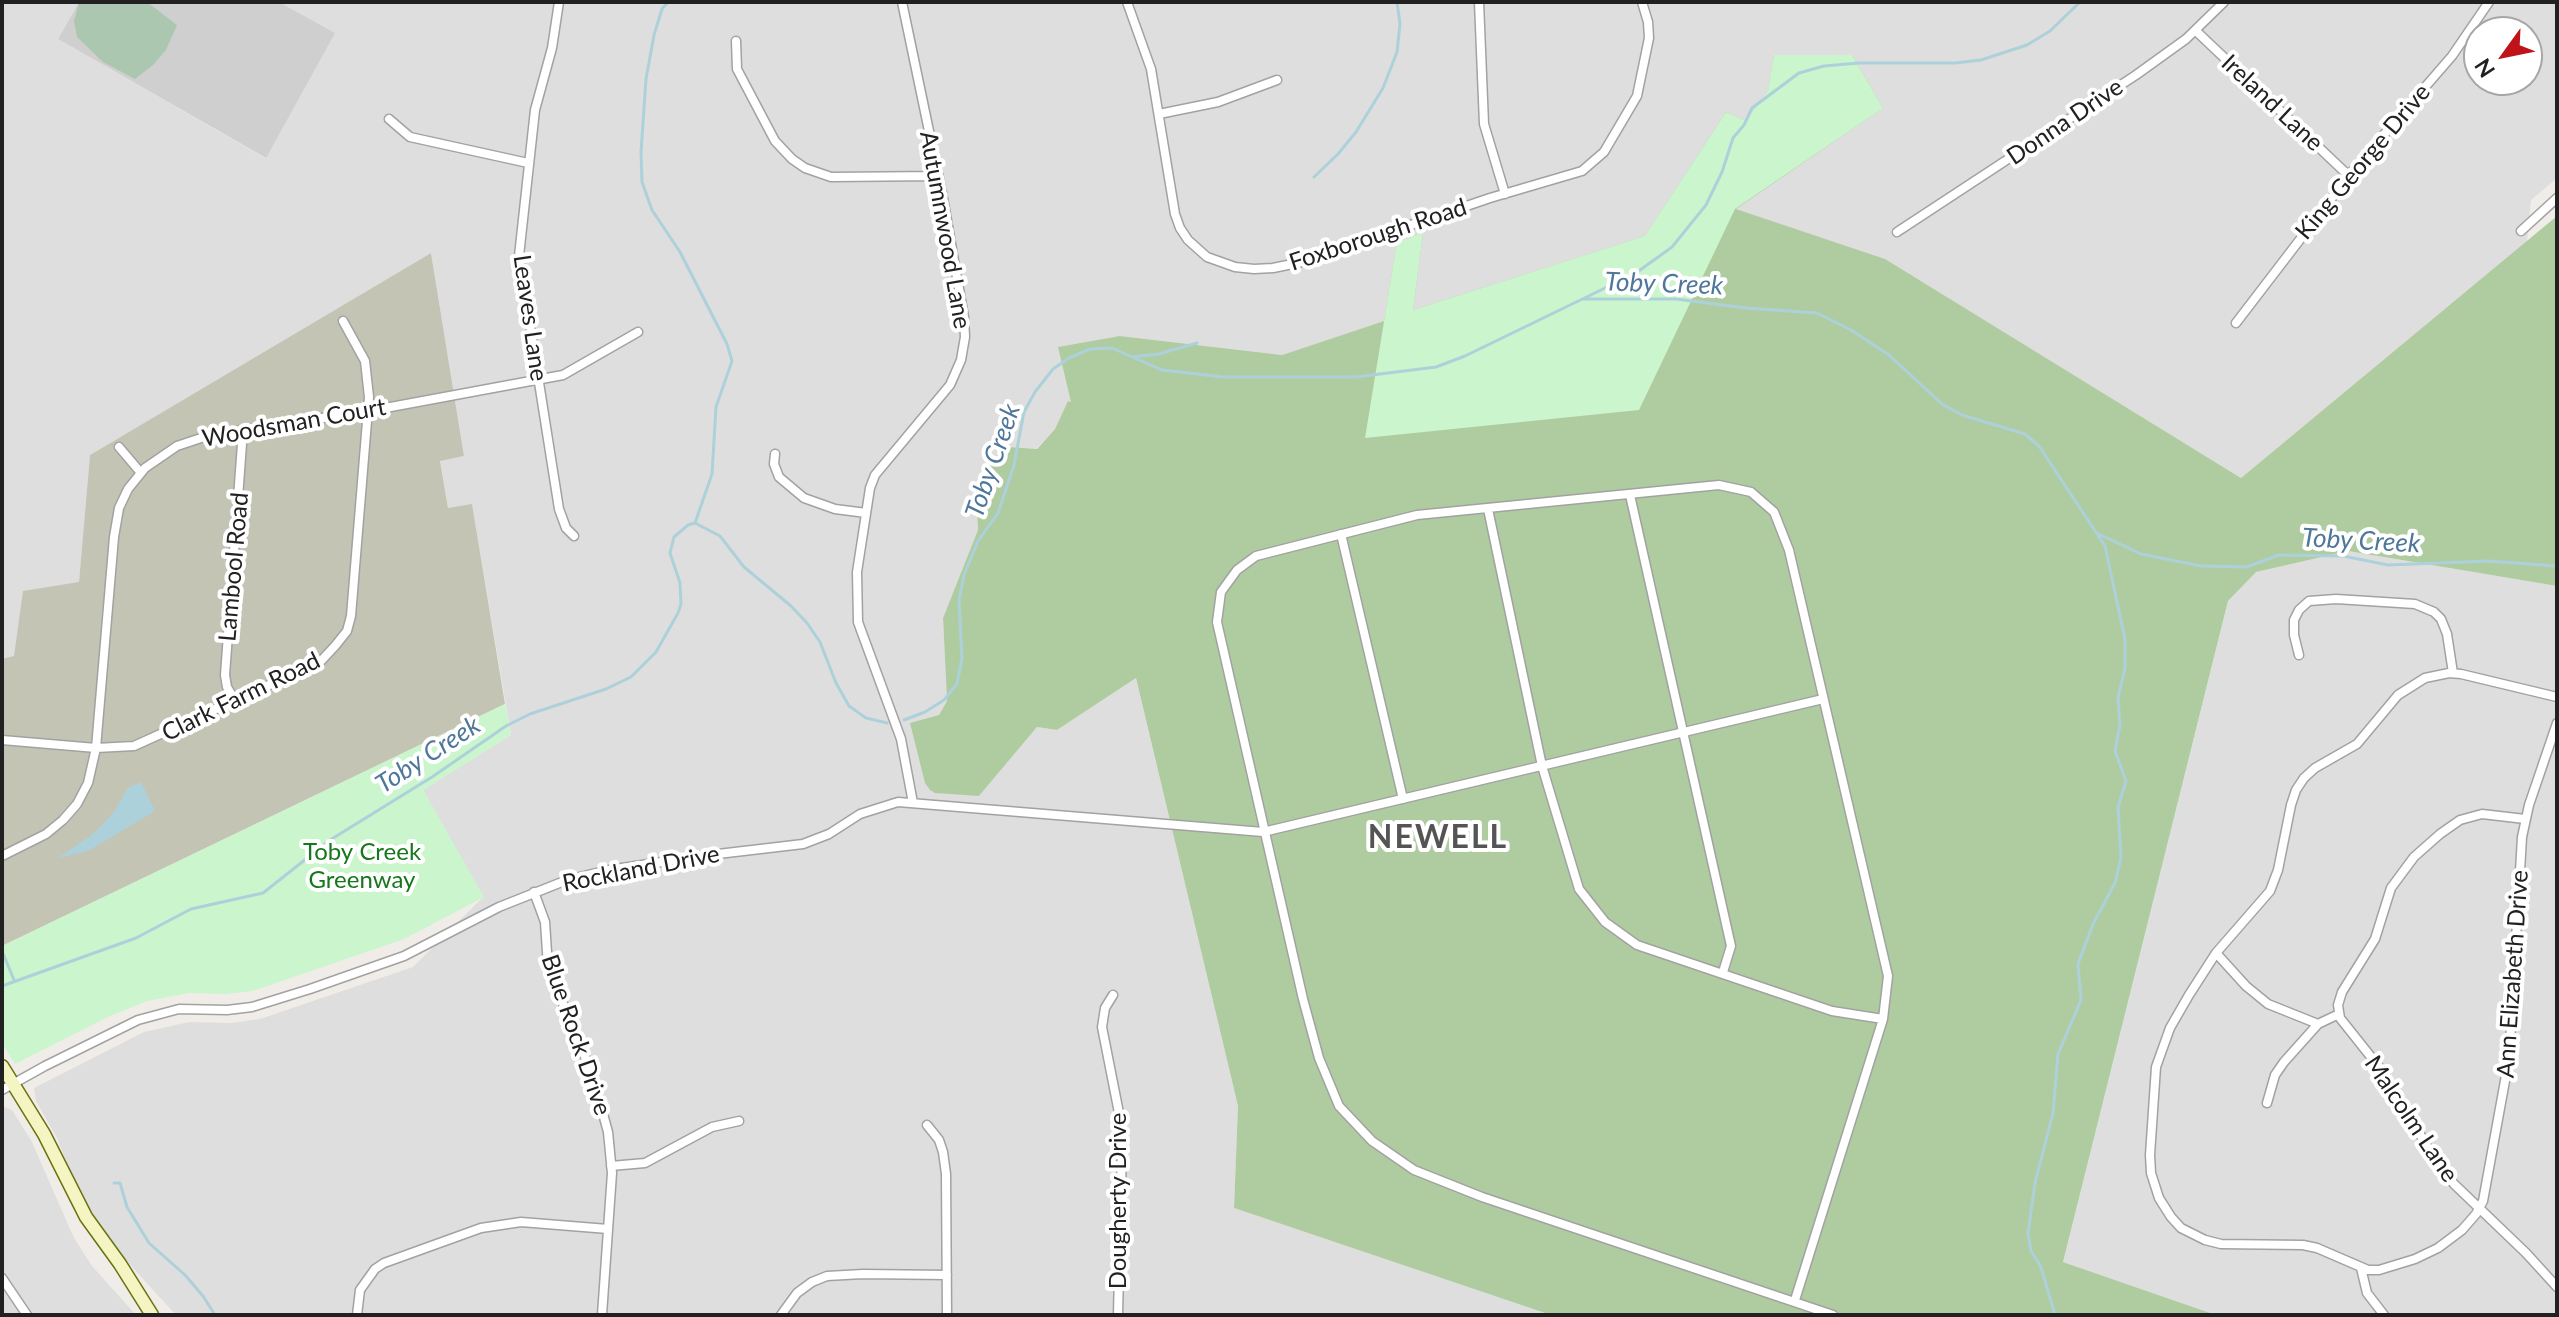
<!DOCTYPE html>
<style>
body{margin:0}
#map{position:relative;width:2559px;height:1317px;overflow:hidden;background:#f0ede8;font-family:Lato,sans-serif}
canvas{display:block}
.frame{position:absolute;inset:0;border:4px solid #212121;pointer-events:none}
.north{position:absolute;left:2463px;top:16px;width:80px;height:80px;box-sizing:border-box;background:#fff;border:2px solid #a6a6a6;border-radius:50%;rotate:237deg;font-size:22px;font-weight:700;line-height:32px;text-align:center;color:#212121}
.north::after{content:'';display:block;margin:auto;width:28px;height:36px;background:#c01219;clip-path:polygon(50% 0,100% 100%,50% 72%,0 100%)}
</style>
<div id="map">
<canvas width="2559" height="1317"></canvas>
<div class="frame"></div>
<div class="north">N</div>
</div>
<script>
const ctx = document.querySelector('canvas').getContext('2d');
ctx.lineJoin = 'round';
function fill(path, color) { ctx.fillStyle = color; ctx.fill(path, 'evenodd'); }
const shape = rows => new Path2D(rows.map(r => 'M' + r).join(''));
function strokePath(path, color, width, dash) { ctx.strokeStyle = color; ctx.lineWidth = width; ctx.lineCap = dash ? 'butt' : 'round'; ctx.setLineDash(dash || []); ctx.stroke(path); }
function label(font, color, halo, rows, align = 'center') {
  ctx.font = font + ' Lato,sans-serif'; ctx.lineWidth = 8; ctx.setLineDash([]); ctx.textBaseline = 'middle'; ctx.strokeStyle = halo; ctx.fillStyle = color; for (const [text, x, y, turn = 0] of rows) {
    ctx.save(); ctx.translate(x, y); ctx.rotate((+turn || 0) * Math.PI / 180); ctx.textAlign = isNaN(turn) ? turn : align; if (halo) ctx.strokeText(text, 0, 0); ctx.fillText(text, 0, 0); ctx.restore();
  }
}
const residential = shape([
 [2,2,79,2,58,39,265,158,334,33,279,2,2557,2,2557,178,2531,200,2527,242,2241,478,1883,259,1735,209,1883,108,1774,55,1768,90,1746,121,1726,113,1645,236,1412,311,1422,233,1397,242,1384,321,1282,355,1120,336,1071,403,1068,402,1055,429,1036,449,1009,447,976,488,978,530,943,618,947,701,939,715,979,796,1037,727,1057,730,1136,678,1238,1106,1234,1208,1551,1315,176,1315,113,1246,76,1187,57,1138,36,1101,34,1088,144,1032,189,1022,231,1023,260,1019,413,967,483,897,423,790,511,735,472,505,448,508,440,460,464,456,431,253,90,455,79,583,14,657,2,659],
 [2479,32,2527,32,2527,80,2479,80],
 [2348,551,2557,586,2557,1315,2216,1315,2063,1262,2228,601,2255,572],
 [2,1106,12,1110,31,1140,74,1238,92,1266,136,1315,2,1315]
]);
const religious = shape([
 [79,2,279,2,335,33,266,158,58,39]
]);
const construction = shape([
 [431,253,464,456,440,461,448,508,472,504,505,704,2,946,2,659,14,656,23,591,79,582,90,455]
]);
const forest = shape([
 [1774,55,1852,55,1883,108,1736,209,1885,259,2241,478,2557,216,2557,586,2348,551,2256,572,2228,601,2063,1262,2216,1315,1551,1315,1234,1208,1238,1106,1136,678,1057,730,1037,727,979,796,935,793,930,790,925,783,910,723,939,715,947,701,943,618,978,530,976,488,989,461,1009,447,1037,449,1055,429,1068,401,1071,402,1058,347,1120,336,1282,355,1384,321,1397,242,1423,233,1413,310,1645,236,1726,112,1746,121,1768,90]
]);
const cemetery = shape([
 [79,2,147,2,177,25,166,50,153,65,135,79,103,62,77,37,74,21]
]);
const park = shape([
 [1774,55,1852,55,1883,108,1735,209,1639,410,1365,438,1397,242,1423,233,1413,310,1645,236,1726,112,1746,121,1768,90],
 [505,704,511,735,423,790,484,897,404,939,253,991,226,994,189,993,147,1001,110,1016,15,1064,2,1043,2,946]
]);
const water = shape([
 [141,782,155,811,88,851,58,858,93,834,114,812,128,788]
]);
const stream = shape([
 [668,2,662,9,654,35,646,79,641,152,642,182,652,210,680,252,727,344,732,361,716,407,712,474,695,523],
 [1314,177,1338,154,1356,132,1383,88,1397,52,1400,24,1397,2],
 [1583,299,1676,299,1746,308,1817,313,1851,330,1889,355,1942,404,1962,415,2025,434,2039,446,2105,546,2125,639,2125,668,2118,698,2120,725,2115,751,2126,781,2118,807,2121,858,2115,883,2093,924,2078,964,2081,1000,2058,1054,2053,1113,2035,1183,2028,1233,2031,1251,2041,1267,2055,1315],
 [1132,357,1159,354,1197,343],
 [2099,534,2141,554,2201,566,2247,567,2279,555,2343,556,2388,565,2488,561,2557,566],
 [904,720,925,712,944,700,957,684,962,658,959,600,964,575,978,541,998,513,1014,465,1024,412,1035,392,1053,369,1069,358,1090,349,1112,348,1162,370,1224,377,1356,377,1436,367,1465,356,1636,273,1672,247,1706,205,1722,172,1733,138,1744,125,1752,108,1799,73,1824,66,1859,63,1955,63,1981,60,2027,45,2050,31,2080,2],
 [2,951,14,980],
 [2,986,136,938,191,909,263,893,330,840,432,777,506,726,530,714,606,689,631,677,656,652,678,613,681,604,680,583,670,553,674,537,688,525,695,523,720,536,744,567,791,606,807,623,820,642,836,683,849,706,866,718,887,723],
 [114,1183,120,1183,127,1207,149,1243,185,1275,203,1296,215,1315]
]);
const street = shape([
 [559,2,552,48,535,110,519,256,559,509,566,528,574,536],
 [902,2,943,198,964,317,965,337,961,360,950,385,875,475,870,488,857,572,858,622,901,739,913,803],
 [1127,2,1151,69,1175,214,1180,228,1188,240,1207,257,1235,267,1254,269,1273,268,1302,262,1490,198,1582,171,1604,152,1637,96,1649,38,1648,22,1642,2],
 [1479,2,1484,124,1505,194],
 [2196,31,2349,176],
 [736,41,737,69,775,141,792,159,805,168,831,177,938,176],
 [1159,114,1218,102,1277,80],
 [389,119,410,137,528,163],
 [2521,231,2557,198],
 [1897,232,2136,75,2186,39,2224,2],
 [2236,323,2354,169,2452,56,2489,2],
 [119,447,141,473],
 [775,454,774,464,779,477,804,498,835,509,866,513],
 [1630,495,1731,946,1723,972],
 [1488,509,1542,766,1579,889,1605,922,1637,945,1832,1011,1883,1019],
 [1341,534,1403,799],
 [2299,655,2294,635,2294,620,2299,610,2309,601,2336,599,2415,604,2434,612,2441,619,2447,634,2453,673],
 [2557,697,2461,674,2449,673,2425,678,2398,695,2357,744,2315,768,2304,778,2296,790,2291,805,2278,870,2270,891,2216,953,2189,995,2170,1028,2156,1067,2150,1155,2151,1173,2159,1198,2171,1217,2181,1228,2205,1240,2221,1244,2303,1245,2317,1248,2368,1270,2379,1270,2415,1259,2438,1248,2462,1230,2476,1214,2483,1201,2509,1059,2522,837,2529,805,2557,723],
 [236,702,227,687,225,675,243,430],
 [2,740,96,748,134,746,320,662,335,646,347,631,351,616,369,397,365,361,343,321],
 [2525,819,2482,814,2460,820,2440,834,2414,857,2391,888,2375,939,2342,992,2338,1005,2340,1018,2383,1072,2437,1163,2454,1184,2526,1253,2557,1287],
 [2,856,46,834,63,820,77,804,88,783,96,748,114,537,119,508,128,489,145,468,177,446,210,435,369,411,563,375,638,332],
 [534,892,545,922,548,967,592,1074,608,1132,612,1173,602,1315],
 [2216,953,2246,986,2268,1004,2318,1024],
 [1113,995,1105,1008,1102,1027,1119,1113,1122,1147,1118,1315],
 [2,1090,45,1066,138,1020,179,1009,227,1010,252,1007,310,989,404,956,499,907,567,880,609,870,701,856,803,844,829,834,860,814,898,802,1263,832,1823,699],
 [2267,1103,2275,1075,2284,1062,2318,1024,2339,1014],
 [927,1125,939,1140,943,1152,946,1174,947,1315],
 [611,1166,645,1163,712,1127,739,1121],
 [2361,1268,2367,1293,2384,1315],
 [2,1278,27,1315],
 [1795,1300,1883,1019,1888,976,1789,550,1774,512,1751,492,1719,485,1417,515,1256,556,1237,570,1221,592,1217,622,1303,999,1319,1058,1339,1106,1372,1141,1414,1170,1482,1197,1833,1315],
 [357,1315,360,1290,375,1269,384,1263,481,1228,521,1222,608,1229],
 [781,1315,797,1293,812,1282,827,1276,863,1274,947,1275]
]);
const secondary = shape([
 [2,1066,44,1134,86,1217,120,1264,152,1315]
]);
const streetNames = [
 ["Ireland Lane",2272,103,43],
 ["Donna Drive",2065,122,-34],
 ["King George Drive",2363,162,-50],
 ["Autumnwood Lane",945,230,80],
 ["Foxborough Road",1378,235,-18],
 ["Leaves Lane",530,318,82],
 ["Woodsman Court",294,423,-10],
 ["Lambool Road",234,567,-85],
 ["Clark Farm Road",241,697,-26],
 ["Rockland Drive",641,869,-11],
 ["Ann Elizabeth Drive",2513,974,-86],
 ["Blue Rock Drive",576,1035,71],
 ["Malcolm Lane",2411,1119,56],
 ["Dougherty Drive",1118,1201,-90]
];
const parkNames = [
 ["Toby Creek",362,852],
 ["Greenway",362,880]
];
const waterNames = [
 ["Toby Creek",1664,284,2],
 ["Toby Creek",993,461,-71],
 ["Toby Creek",2361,541,3],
 ["Toby Creek",428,755,-33]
];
const districtNames = [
 ["NEWELL",1438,838]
];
fill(residential, '#dfdede');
fill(religious, '#cfcfcf');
fill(construction, '#c4c4b4');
fill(forest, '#afcca1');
fill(cemetery, '#acc7af');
fill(park, '#cbf5cc');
fill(water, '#add1da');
strokePath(stream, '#add1da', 3);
strokePath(street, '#a2a2a2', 11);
strokePath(secondary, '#6a710f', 15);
strokePath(street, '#fff', 8);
strokePath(secondary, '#f4f5c2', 12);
label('24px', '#212121', '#fff', streetNames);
label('24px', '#16781b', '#fff', parkNames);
label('italic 26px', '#4e779a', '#fff', waterNames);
ctx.letterSpacing = '2px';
label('bold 32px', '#545454', '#fff', districtNames);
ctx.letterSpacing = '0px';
</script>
